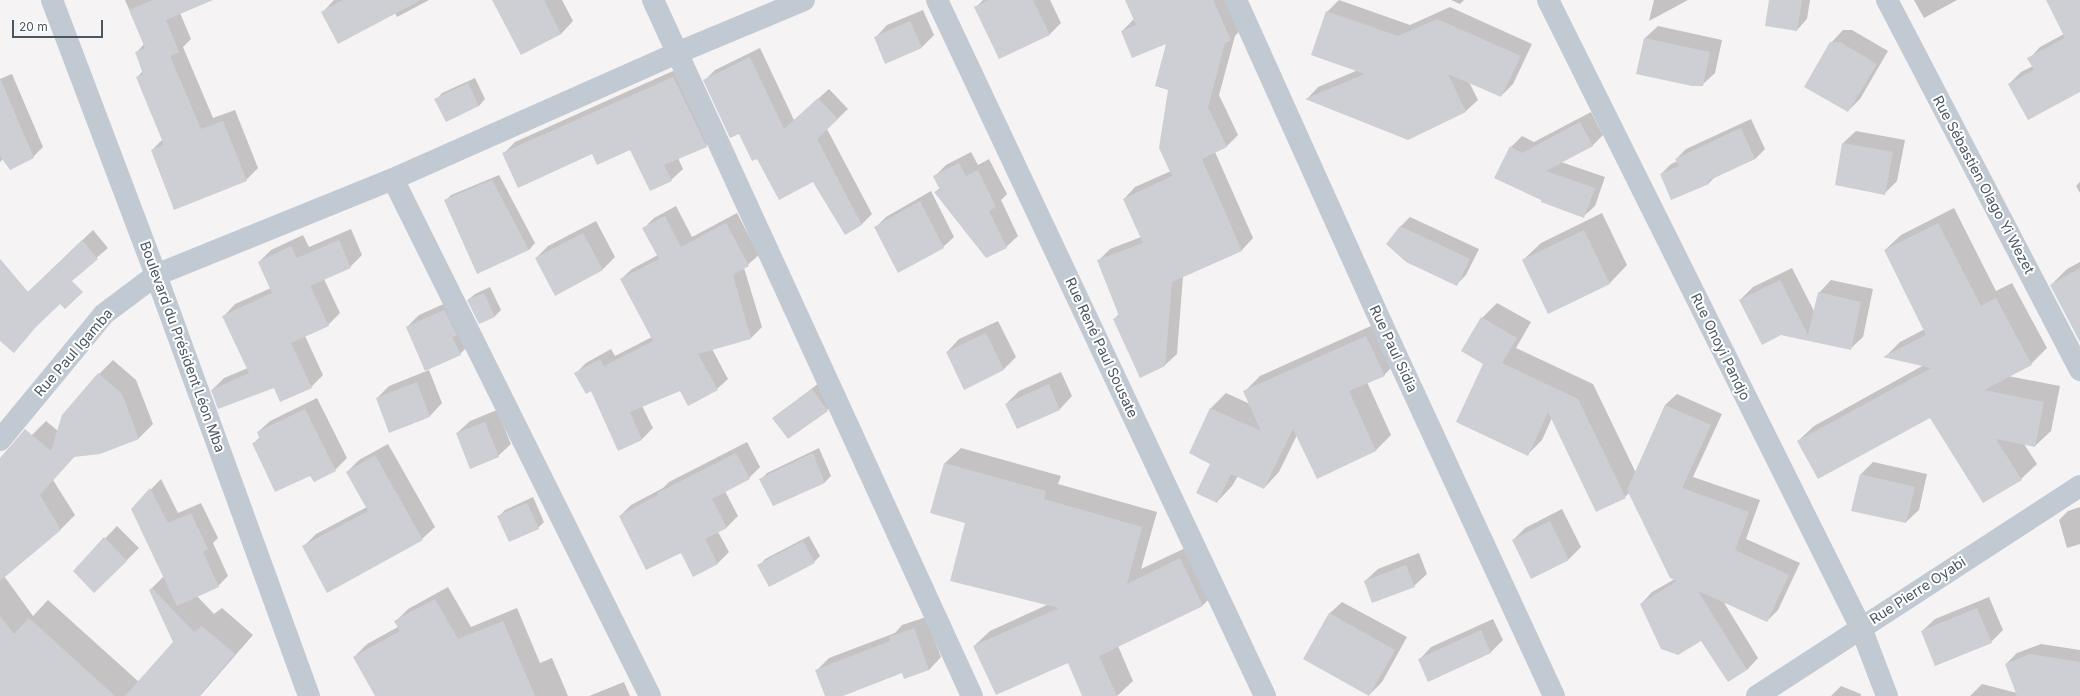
<!DOCTYPE html>
<meta charset="utf-8">
<style>
body{margin:0}
#map{position:relative;width:2080px;height:696px;overflow:hidden;background:#f5f3f3;font-family:Inter,sans-serif}
canvas{display:block}
.scale{position:absolute;left:12px;top:20px;width:91px;height:18px;box-sizing:border-box;border:2px solid #4a5661;border-top:0;padding-left:5px;font-size:12px;line-height:14px;white-space:nowrap;color:#4a5661;-webkit-text-stroke:3px #fff;paint-order:stroke}
</style>
<div id="map">
<canvas width="2080" height="696"></canvas>
<div class="scale">20 m</div>
</div>
<script>
const ctx = document.querySelector('canvas').getContext('2d');
ctx.lineJoin = 'round';
function fill(path, color) { ctx.fillStyle = color; ctx.fill(path, 'evenodd'); }
const shape = rows => new Path2D(rows.map(r => 'M' + r).join(''));
function strokePath(path, color, width, dash) { ctx.strokeStyle = color; ctx.lineWidth = width; ctx.lineCap = dash ? 'butt' : 'round'; ctx.setLineDash(dash || []); ctx.stroke(path); }
function label(font, color, halo, rows, align = 'center') {
  ctx.font = font + ' Inter,sans-serif'; ctx.lineWidth = 4; ctx.setLineDash([]); ctx.textBaseline = 'middle'; ctx.strokeStyle = halo; ctx.fillStyle = color; for (const [text, x, y, turn = 0] of rows) {
    ctx.save(); ctx.translate(x, y); ctx.rotate((+turn || 0) * Math.PI / 180); ctx.textAlign = isNaN(turn) ? turn : align; if (halo) ctx.strokeText(text, 0, 0); ctx.fillText(text, 0, 0); ctx.restore();
  }
}
const shadow = shape([
 [125,0,196,0,180,13,191,39,183,47,213,118,235,110,258,168,246,180,152,150,163,139,137,77,143,71,136,53,144,44],
 [334,0,429,0,397,17,395,13,322,13],
 [500,0,562,0,573,21,561,34,521,54],
 [983,0,1050,0,1061,23,1049,35,976,7],
 [1126,0,1230,0,1242,28,1235,36,1219,95,1238,135,1226,147,1215,152,1253,238,1242,250,1183,276,1177,354,1165,365,1114,319,1119,314,1099,260,1110,249,1141,237,1124,199,1135,187,1171,171,1168,42,1122,31,1134,19],
 [1339,0,1410,25,1450,7,1532,44,1513,84,1501,96,1469,82,1478,100,1466,111,1307,99,1318,87,1358,70,1327,12],
 [1451,0,1464,0,1460,4],
 [1654,0,1688,0,1649,21],
 [1771,0,1810,0,1807,19,1797,30],
 [1914,0,1957,0,1924,18],
 [2047,0,2080,0,2080,91,2009,84,2021,72,2033,66,2029,59,2040,47,2064,34],
 [923,10,934,35,922,47,875,38,887,25],
 [1658,26,1722,40,1715,73,1702,85,1645,38],
 [1843,30,1852,30,1888,51,1860,99,1848,111,1831,43],
 [760,48,794,120,829,89,848,109,827,129,872,214,862,224,846,233,813,180,757,158,705,80,715,70],
 [684,66,717,135,706,146,678,158,683,169,671,180,631,149,503,154,515,142],
 [12,74,43,147,33,157,3,159,0,162,0,79],
 [475,78,485,99,479,106,436,100,442,93],
 [1591,112,1603,135,1592,146,1561,162,1605,177,1595,206,1584,216,1511,147,1522,136,1534,142],
 [1751,119,1765,149,1755,159,1716,176,1709,183,1661,174,1671,164,1678,161,1676,159,1686,149],
 [1856,131,1905,140,1897,181,1885,193,1843,143],
 [971,152,978,165,989,159,1007,194,1001,200,1018,236,1006,247,935,192,940,188,934,177,946,165],
 [499,175,535,243,529,250,445,201,451,195],
 [2080,182,2080,193,2076,186],
 [931,191,954,237,943,247,876,227,886,217],
 [676,206,692,237,737,213,759,255,744,268,762,327,751,338,712,349,728,379,717,389,680,390,642,406,653,428,642,439,619,449,591,390,576,373,586,363,611,349,615,356,652,337,621,279,632,269,658,255,644,228,654,218],
 [1954,208,1996,291,2012,283,2047,348,2031,364,2008,376,2060,386,2051,431,2035,446,2024,444,2037,464,2021,479,1930,417,1798,441,1814,426,1924,365,1885,357,1900,342,1925,329,1885,250,1901,235],
 [1602,213,1627,265,1610,283,1549,313,1523,260,1541,243],
 [1410,217,1479,249,1466,275,1456,285,1400,227],
 [596,221,615,257,603,269,536,258,548,246],
 [351,229,362,255,350,267,324,279,340,313,328,325,305,336,323,375,311,387,274,387,212,390,224,378,248,368,224,316,235,304,271,288,259,262,271,250,303,235,309,247],
 [93,230,108,248,0,340,0,259,28,292],
 [2080,262,2080,338,2051,285,2067,269],
 [1792,268,1814,311,1819,293,1831,280,1873,289,1863,337,1850,349,1781,334,1740,300,1753,287],
 [490,287,501,310,495,316,480,323,468,300,475,294],
 [457,298,472,342,460,354,407,327,419,315],
 [1497,303,1531,322,1516,348,1593,384,1636,473,1665,405,1677,394,1722,414,1693,477,1760,500,1746,539,1800,563,1778,610,1767,621,1723,601,1758,658,1747,670,1702,640,1641,604,1652,592,1675,579,1629,493,1625,497,1552,418,1542,440,1527,455,1484,363,1482,318],
 [998,321,1016,357,1004,369,947,352,959,339],
 [1382,321,1399,360,1384,375,1367,382,1391,435,1376,450,1317,477,1297,435,1279,472,1264,488,1238,476,1232,486,1217,502,1212,463,1190,453,1211,408,1226,393,1250,404,1245,391,1260,376],
 [113,360,136,380,153,424,139,438,75,456,53,480,75,515,61,529,4,576,33,616,48,600,139,682,174,642,150,590,164,576,132,509,161,479,178,513,201,503,218,538,213,543,228,576,218,586,197,596,214,614,222,608,253,635,200,696,0,696,0,467,46,421,58,431,99,374],
 [429,370,442,403,430,416,390,431,377,398,389,386],
 [1061,372,1072,396,1060,409,1017,428,1006,404,1019,391],
 [819,383,833,404,827,410,773,418],
 [317,398,347,458,335,470,310,475,254,443,260,437,258,432,270,421],
 [497,410,511,444,498,456,457,433,470,421],
 [747,442,760,467,749,478,725,491,738,516,727,527,718,532,729,552,717,564,681,552,620,516,631,505,663,488,669,482],
 [388,444,435,527,422,539,303,547,316,534,367,507,347,472,359,460],
 [819,448,831,476,825,482,773,505,761,479,767,473],
 [961,448,1061,476,1058,484,1157,512,1141,569,1196,543,1218,590,1203,605,1118,646,1133,681,1117,696,1083,696,1068,662,974,646,990,631,1049,604,966,522,931,512,945,463],
 [1873,462,1927,474,1919,510,1906,522,1861,474],
 [533,497,544,522,538,528,499,516,505,510],
 [2080,507,2080,544,2067,548,2059,520,2068,511],
 [1562,509,1581,547,1569,559,1532,578,1513,540,1525,528],
 [117,526,139,548,126,561,74,571],
 [809,536,820,556,814,562,759,566,765,559],
 [1419,553,1427,574,1414,586,1365,581,1378,569],
 [448,587,471,627,517,608,540,663,552,658,568,696,380,696,354,657,367,644,398,627,395,622,408,609],
 [1989,597,2003,630,1991,642,1922,631,1935,619],
 [1342,602,1407,637,1382,682,1369,695,1329,614],
 [926,617,941,657,929,670,903,672,840,696,826,696,816,671,829,658,895,633,902,625],
 [1493,619,1503,640,1491,652,1429,681,1419,660,1431,647],
 [2041,644,2080,650,2080,696,1970,696,1982,684,2017,693,2006,664,2017,653],
 [624,682,630,696,589,696],
 [1841,686,1861,694,1861,696,1831,696]
]);
const building = shape([
 [153,0,213,0,166,20,179,52,170,56,201,129,223,121,247,181,174,210,151,150,164,145,136,77,143,74,135,52,145,48,129,10],
 [343,0,421,0,338,44,321,12],
 [492,0,544,0,561,34,521,55],
 [989,0,1033,0,1050,35,999,59,974,7],
 [1125,0,1213,0,1231,40,1225,43,1208,107,1227,147,1202,159,1242,251,1172,282,1165,366,1140,378,1113,319,1119,316,1097,260,1143,243,1123,199,1172,176,1159,148,1168,90,1155,86,1166,44,1132,58,1121,31,1136,25],
 [1769,0,1802,0,1797,31,1765,26],
 [2046,0,2080,0,2080,92,2028,120,2008,84,2034,70,2027,58,2065,38],
 [1326,11,1398,36,1437,19,1521,56,1501,97,1448,74,1466,112,1408,140,1305,99,1365,74,1311,55],
 [910,21,922,48,885,64,874,37],
 [1644,38,1710,52,1703,86,1692,86,1636,74],
 [1830,42,1840,42,1877,64,1848,112,1804,87],
 [750,57,784,129,818,98,838,119,817,139,862,225,845,235,813,182,779,200,757,159,752,161,739,134,730,138,703,80],
 [673,77,707,147,664,165,672,181,650,191,630,150,597,165,592,154,518,188,502,153],
 [0,78,34,158,10,170,0,156],
 [468,83,479,106,446,122,434,99],
 [1580,122,1593,146,1546,171,1595,188,1584,218,1541,202,1541,200,1494,178,1510,146,1522,153],
 [1741,128,1755,159,1708,181,1709,184,1671,200,1660,174,1679,166,1675,159],
 [1842,143,1893,152,1885,195,1835,185],
 [959,163,966,176,978,170,996,207,989,211,1007,248,986,258,934,192,940,190,933,176],
 [492,180,529,250,477,274,444,200],
 [920,201,944,248,898,273,874,227],
 [665,216,681,247,726,223,749,266,733,275,751,339,698,354,718,390,688,406,680,391,630,412,642,440,618,451,591,391,586,394,574,373,600,359,604,366,653,341,620,279,659,259,642,228],
 [1938,223,1981,306,1996,298,2032,365,1984,390,2044,402,2035,447,1996,439,2022,480,1983,503,1930,418,1818,479,1797,441,1931,368,1883,357,1926,335,1884,250],
 [1400,226,1470,259,1457,286,1406,262,1386,244],
 [1584,230,1610,284,1548,314,1522,260],
 [583,233,603,270,555,296,535,258],
 [82,240,98,259,72,281,83,292,65,309,60,304,36,327,14,353,0,341,0,260,28,292],
 [339,240,351,268,310,286,329,326,291,343,312,388,280,402,274,388,218,409,211,390,249,373,222,316,272,293,258,262,291,246,297,258],
 [2080,268,2080,342,2050,285],
 [1780,280,1808,335,1818,292,1861,302,1851,350,1781,335,1762,345,1739,300],
 [484,293,495,317,479,324,467,300],
 [444,310,457,335,452,337,461,355,425,371,406,327],
 [1481,317,1517,338,1502,363,1578,399,1626,498,1596,512,1548,412,1528,456,1456,422,1483,364,1461,351],
 [986,333,1004,370,964,390,946,352],
 [1366,336,1385,376,1349,391,1376,451,1317,479,1293,429,1264,489,1231,474,1217,503,1196,493,1210,464,1189,453,1210,408,1261,431,1243,391],
 [98,373,122,394,139,439,100,454,74,457,40,495,61,530,0,581,0,458,25,429,51,451,62,415],
 [417,382,430,417,389,433,376,398],
 [1049,384,1060,410,1017,429,1005,404],
 [812,389,828,411,788,439,772,418],
 [1665,405,1711,425,1682,488,1749,512,1735,550,1789,575,1767,622,1698,591,1747,670,1728,682,1701,641,1678,655,1661,649,1640,604,1677,581,1670,578,1627,490],
 [305,409,336,471,314,482,310,476,275,492,252,443,260,440,257,432],
 [485,422,499,457,470,469,456,433],
 [736,453,750,479,712,499,727,528,705,539,718,564,693,577,681,553,646,570,619,516,658,495,657,493],
 [813,453,825,483,773,506,759,479],
 [375,455,423,540,327,593,302,546,368,511,346,472],
 [944,463,1046,491,1044,499,1142,527,1127,584,1180,558,1203,606,1099,656,1117,696,1082,696,1068,663,996,695,973,646,1059,608,950,581,965,523,930,513],
 [1860,474,1915,487,1906,523,1851,511],
 [150,488,168,523,191,513,208,549,203,552,219,587,177,606,131,509],
 [527,503,539,529,509,542,497,516],
 [1550,521,1569,560,1531,579,1512,540],
 [104,537,127,561,94,593,73,571],
 [803,541,815,563,769,587,757,565],
 [1406,565,1415,587,1372,603,1364,581],
 [152,588,194,632,202,626,235,654,199,696,125,696,173,642,149,590],
 [435,599,458,639,503,621,535,696,375,696,353,657,400,631,394,621],
 [1977,608,1992,643,1935,666,1921,631],
 [1329,613,1395,650,1369,696,1303,659],
 [0,616,14,634,29,618,115,696,0,696],
 [914,628,929,670,904,679,902,673,843,696,825,696,815,670,890,641,889,637],
 [1481,630,1491,653,1428,682,1418,659],
 [2030,654,2080,662,2080,696,2017,696,2005,664]
]);
const minor = shape([
 [52,0,156,275,309,696],
 [653,0,972,696],
 [937,0,1265,696],
 [1236,0,1381,322,1554,696],
 [1548,0,1861,628,1887,696],
 [1887,0,2080,370],
 [393,179,650,696],
 [0,440,104,314,156,275,393,179,677,53,804,0],
 [1757,696,2080,486]
]);
const streetNames = [
 ["Rue Sébastien Olago Yi Wezet",1983,185,62],
 ["Boulevard du Président Léon Mba",182,347,70],
 ["Rue Onoyi Pandjo",1720,347,64],
 ["Rue René Paul Sousate",1101,348,65],
 ["Rue Paul Sidia",1393,349,65],
 ["Rue Paul Igamba",74,353,-49],
 ["Rue Pierre Oyabi",1918,591,-33]
];
fill(shadow, '#0003');
fill(building, '#cdcfd5');
strokePath(minor, '#c1cad2', 22);
label('14px', '#4a5661', '#fff', streetNames);
</script>
